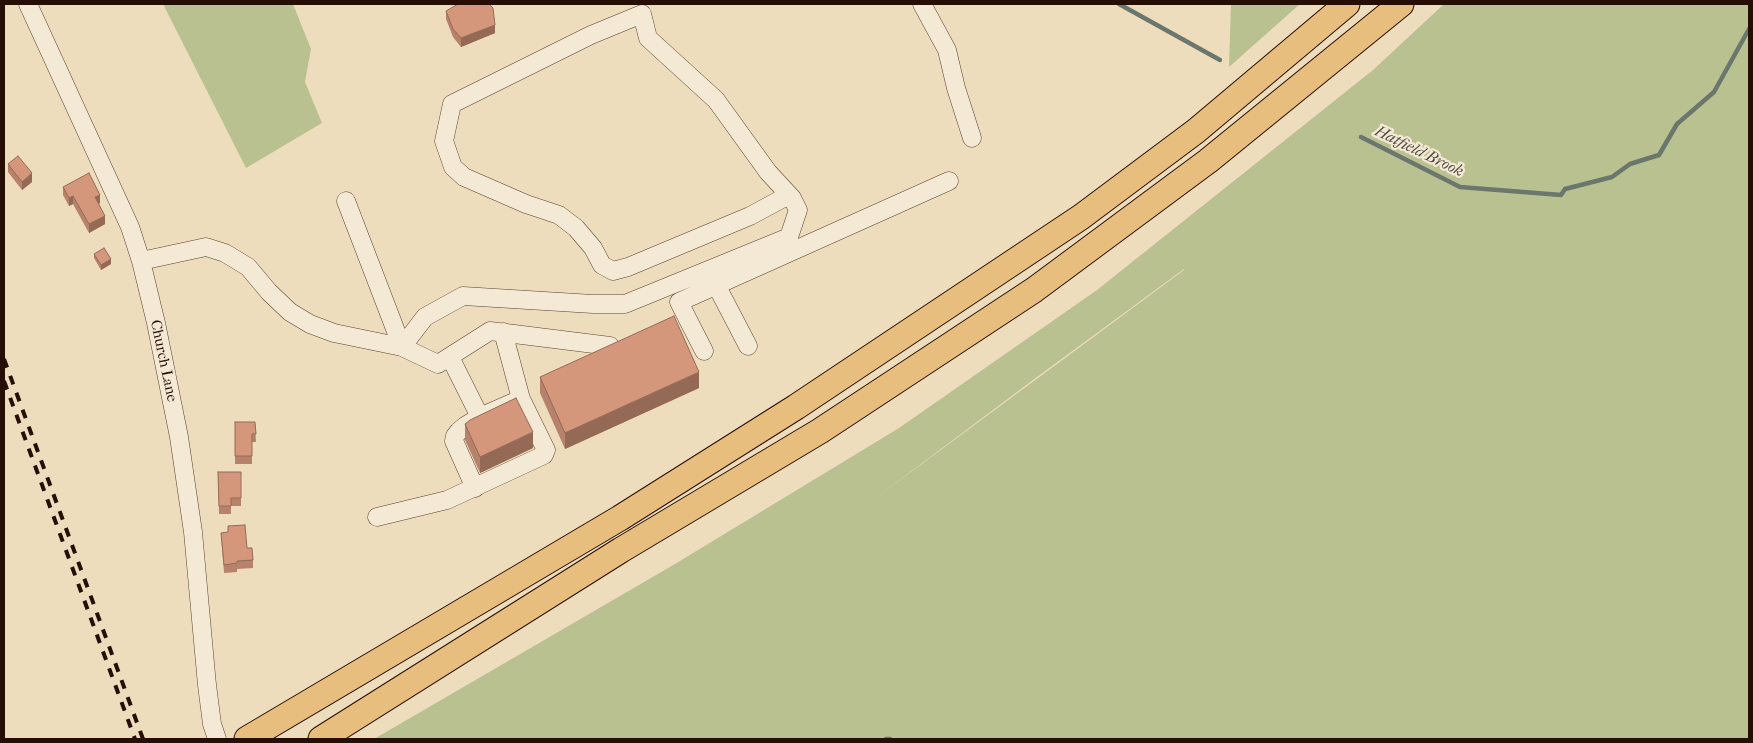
<!DOCTYPE html>
<style>
body{margin:0}
#map{position:relative;width:1753px;height:743px;overflow:hidden;background:#eeddbd;font-family:"IM FELL French Canon",serif}
canvas{display:block}
.frame{position:absolute;inset:0;border:5px solid #270e04;pointer-events:none}
</style>
<div id="map">
<canvas width="1753" height="743"></canvas>
<div class="frame"></div>
</div>
<script>
const ctx = document.querySelector('canvas').getContext('2d');
ctx.lineJoin = 'round';
function fill(path, color) { ctx.fillStyle = color; ctx.fill(path, 'evenodd'); }
const shape = rows => new Path2D(rows.map(r => 'M' + r).join(''));
function strokePath(path, color, width, dash) { ctx.strokeStyle = color; ctx.lineWidth = width; ctx.lineCap = dash ? 'butt' : 'round'; ctx.setLineDash(dash || []); ctx.stroke(path); }
function label(font, color, halo, rows, align = 'center') {
  ctx.font = font + ' "IM FELL French Canon",serif'; ctx.lineWidth = 4.5; ctx.setLineDash([]); ctx.textBaseline = 'middle'; ctx.strokeStyle = halo; ctx.fillStyle = color; for (const [text, x, y, turn = 0] of rows) {
    ctx.save(); ctx.translate(x, y); ctx.rotate((+turn || 0) * Math.PI / 180); ctx.textAlign = isNaN(turn) ? turn : align; if (halo) ctx.strokeText(text, 0, 0); ctx.fillText(text, 0, 0); ctx.restore();
  }
}
const green = shape([
 [163,4,293,4,311,49,305,82,322,123,246,168],
 [1231,4,1300,4,1229,67],
 [1444,4,1749,4,1749,739,374,739,675,564,899,428,1097,290,1373,70],
 [1184,269,1184,270,873,500,1033,380]
]);
const stream = shape([
 [1119,4,1220,60],
 [1361,137,1460,187,1561,195,1565,189,1612,177,1630,164,1659,155,1677,124,1714,92,1749,29],
 [886,739,890,739]
]);
const minor = shape([
 [28,4,130,227,141,261,156,323,179,437,193,532,207,685,212,724,217,739],
 [922,4,947,50,956,88,972,138],
 [346,201,402,347,438,364,490,331,610,346],
 [141,261,206,247,225,253,248,267,269,292,290,312,310,324,334,333,402,347,425,317,463,296,593,304,625,304,789,237,798,210,792,198,768,172,716,100,648,38,642,14,591,35,452,104,444,141,453,167,464,177,526,204,559,215,576,228,593,248,602,265,613,271,628,267,750,216,789,195],
 [712,277,748,346],
 [704,351,679,302,949,181],
 [450,357,480,417,521,399,503,332],
 [475,488,454,441,455,436,459,431,465,426,480,417],
 [377,517,447,500,544,455,546,450,521,399]
]);
const highway = shape([
 [247,739,620,518,796,407,1081,217,1196,131,1347,4],
 [321,739,621,550,820,431,1034,290,1208,161,1401,4]
]);
const rail = shape([
 [4,359,143,739],
 [4,381,135,739]
]);
const wall = shape([
 [446,11,495,33,461,47,453,37,446,19],
 [8,164,32,182,22,190,8,172],
 [63,187,100,203,99,204,105,224,89,233,73,204,69,206,63,195],
 [94,254,111,264,101,270,94,258],
 [540,377,699,388,565,449,540,393],
 [235,422,255,422,256,442,252,442,252,464,235,464],
 [465,424,533,448,480,473,465,440],
 [218,472,241,472,241,506,231,506,231,514,219,514],
 [228,526,247,548,253,560,253,568,237,569,237,572,224,573,221,533,228,532]
]);
const shadedWall = shape([
 [495,25,495,33,461,47,461,38],
 [32,173,32,182,22,190,22,182],
 [100,195,100,203,95,205,95,197],
 [73,196,73,204,69,206,69,198],
 [105,216,105,224,89,233,89,224],
 [111,259,111,264,101,270,101,265],
 [699,372,699,388,565,449,565,433],
 [533,432,533,448,480,473,480,457]
]);
const building = shape([
 [458,4,489,4,493,8,495,25,461,38,453,29,446,11,458,4],
 [18,156,32,173,22,182,8,164,18,156],
 [89,173,100,195,95,197,105,216,89,224,73,196,69,198,63,187,89,173],
 [104,248,111,259,101,265,94,254,104,248],
 [674,316,699,372,565,433,540,377,674,316],
 [516,398,533,432,480,457,465,424,470,420,516,398],
 [235,422,255,422,256,434,252,434,252,456,235,456,235,422],
 [218,472,241,472,241,498,231,498,231,506,219,506,218,472],
 [245,525,247,548,252,548,253,560,237,561,237,563,224,565,221,533,228,532,228,526,245,525]
]);
const streetNames = [
 ["Church Lane",163,361,78]
];
const waterNames = [
 ["Hatfield Brook",1419,152,26]
];
fill(green, '#b9c191');
strokePath(stream, '#6b766c', 4.5);
strokePath(minor, '#594232', 19);
strokePath(highway, '#270e04', 27);
strokePath(minor, '#f4e9d4', 18);
strokePath(highway, '#e7be7e', 25);
strokePath(rail, '#270e04', 4, [9, 9]);
fill(wall, '#b6826b');
fill(shadedWall, '#946a57');
fill(building, '#d4977c');
strokePath(building, '#946a57', 1);
label('15px', '#270e04', '#f4e9d4', streetNames);
label('italic 16px', '#4f4b41', '#f4e9d4', waterNames);
</script>
